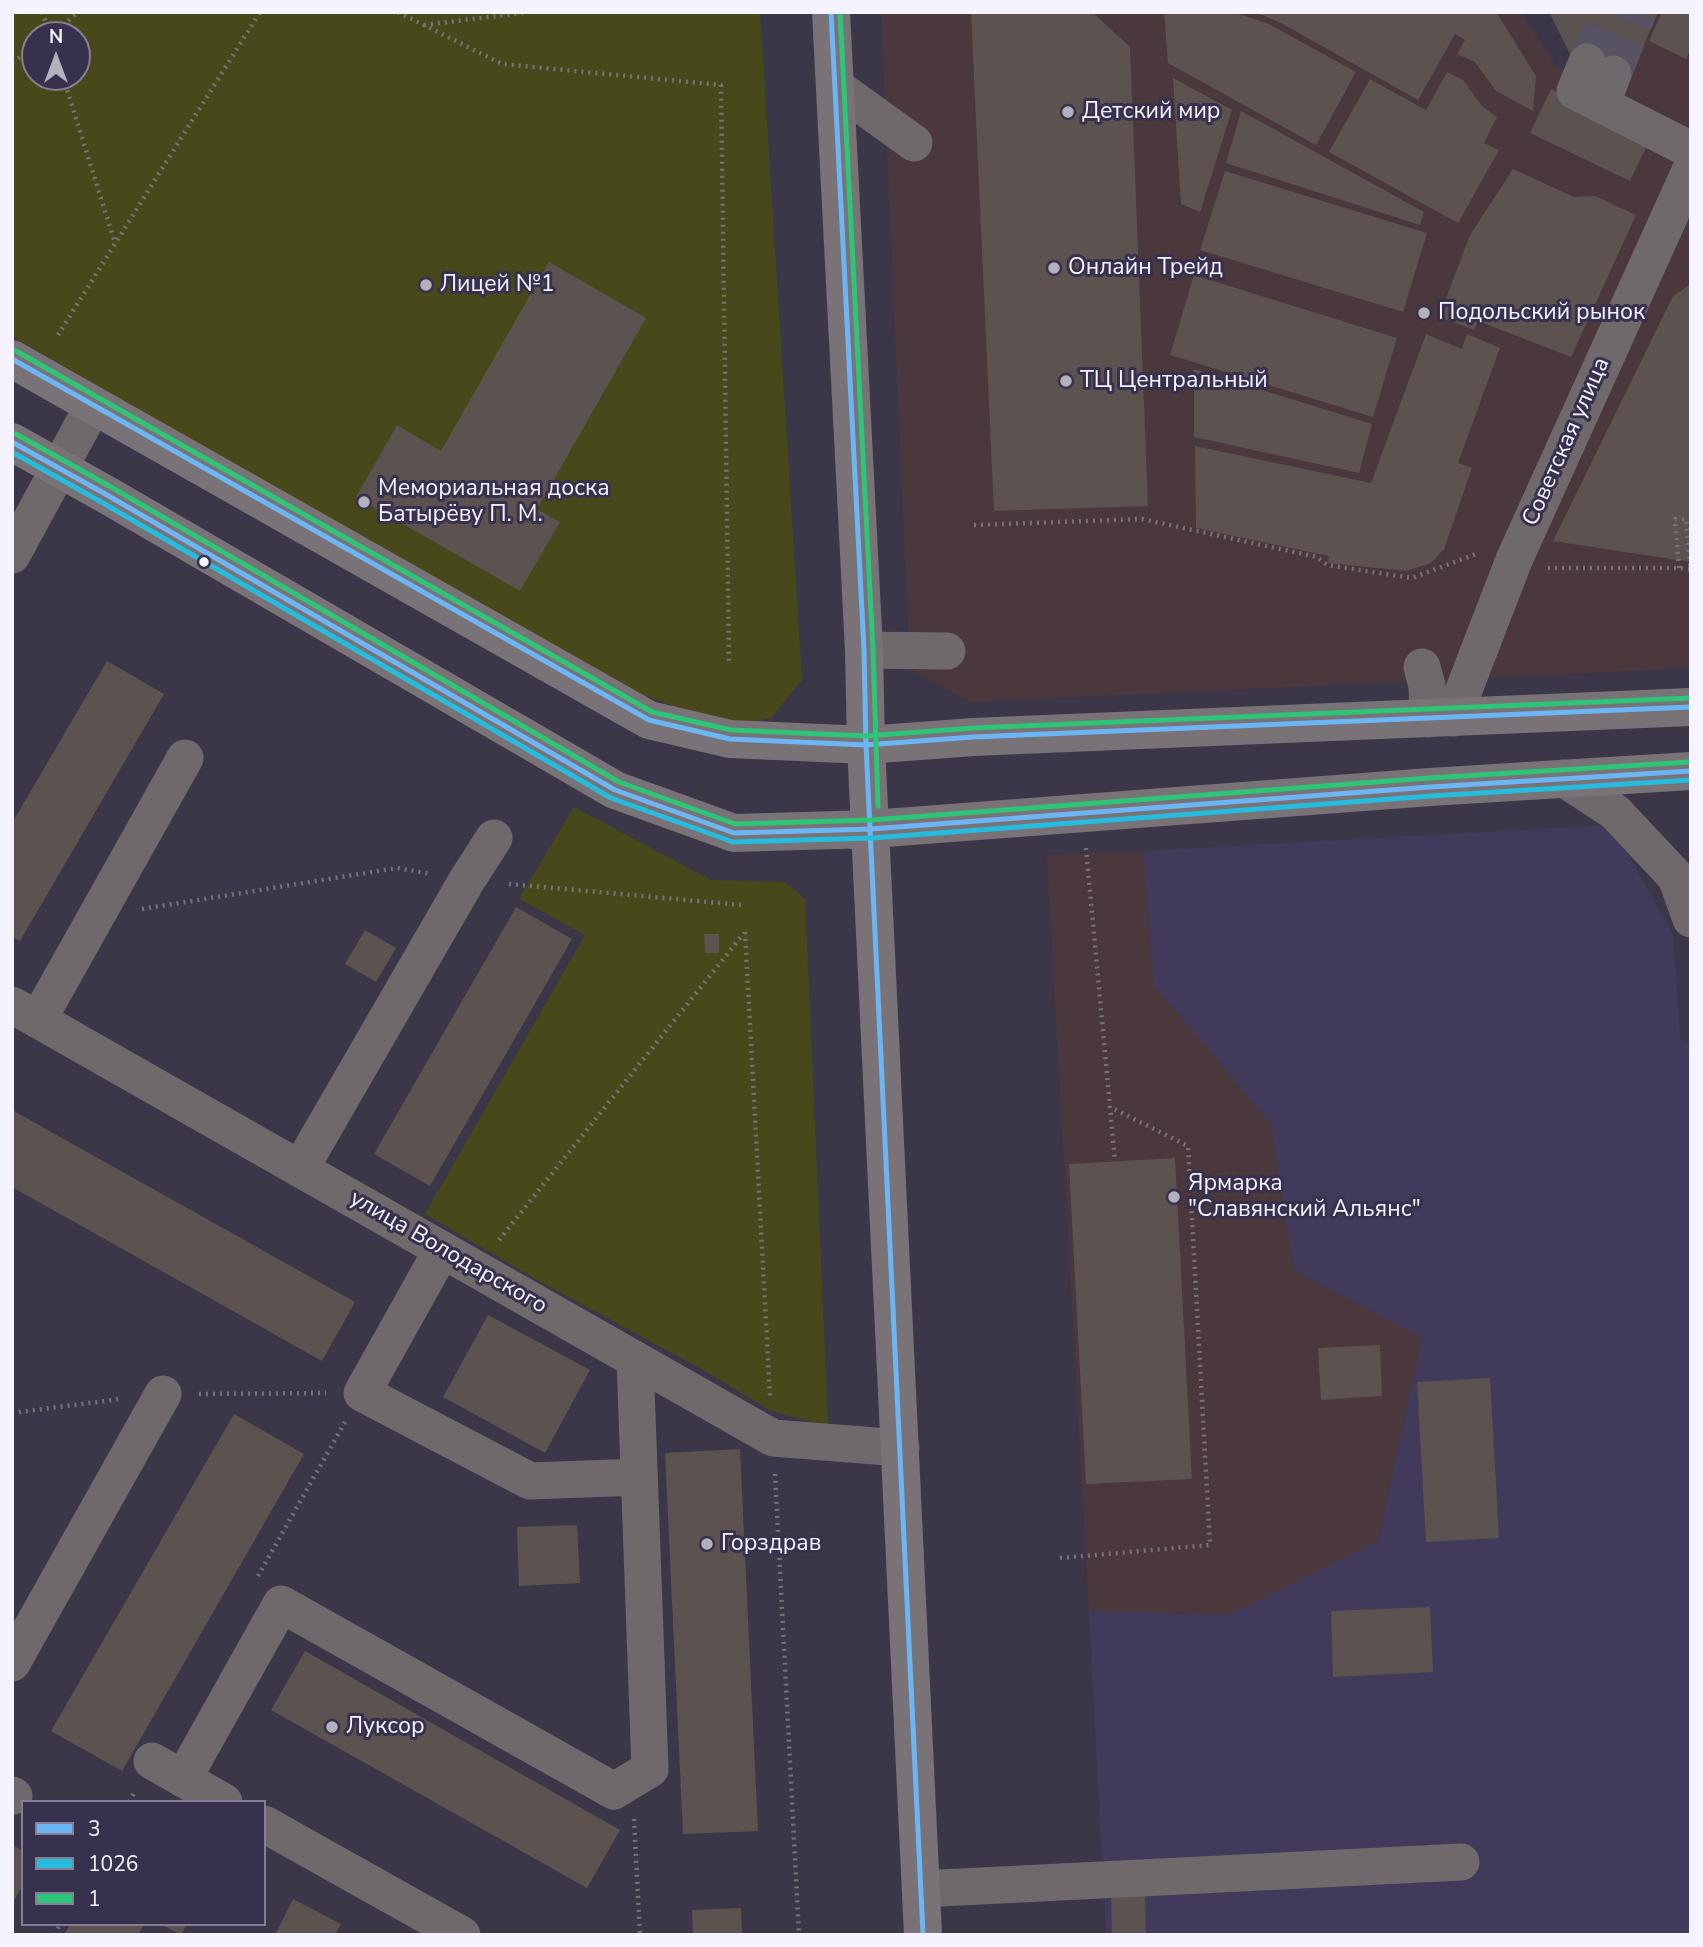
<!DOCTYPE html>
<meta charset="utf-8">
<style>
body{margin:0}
#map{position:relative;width:1703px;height:1947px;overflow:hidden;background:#3c3748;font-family:"Nunito Sans",sans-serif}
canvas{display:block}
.frame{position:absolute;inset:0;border:14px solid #f5f3fe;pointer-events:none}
.legend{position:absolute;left:21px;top:1800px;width:245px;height:126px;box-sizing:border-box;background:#38314e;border:2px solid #847f94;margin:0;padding:9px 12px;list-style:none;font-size:21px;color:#f5f3fe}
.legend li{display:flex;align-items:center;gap:14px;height:35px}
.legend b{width:35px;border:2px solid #847f94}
.north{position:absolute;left:21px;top:21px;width:70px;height:70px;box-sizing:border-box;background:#38314e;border:2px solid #847f94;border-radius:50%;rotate:0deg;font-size:19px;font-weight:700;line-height:28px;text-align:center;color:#f5f3fe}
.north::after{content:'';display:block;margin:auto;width:24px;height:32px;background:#b4b1be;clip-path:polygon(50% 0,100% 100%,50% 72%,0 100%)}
</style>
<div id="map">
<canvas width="1703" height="1947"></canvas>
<div class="frame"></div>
<ul class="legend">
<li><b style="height:9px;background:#6db6f5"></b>3</li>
<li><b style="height:9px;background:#26bcdd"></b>1026</li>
<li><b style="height:9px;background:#2dc577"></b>1</li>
</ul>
<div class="north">N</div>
</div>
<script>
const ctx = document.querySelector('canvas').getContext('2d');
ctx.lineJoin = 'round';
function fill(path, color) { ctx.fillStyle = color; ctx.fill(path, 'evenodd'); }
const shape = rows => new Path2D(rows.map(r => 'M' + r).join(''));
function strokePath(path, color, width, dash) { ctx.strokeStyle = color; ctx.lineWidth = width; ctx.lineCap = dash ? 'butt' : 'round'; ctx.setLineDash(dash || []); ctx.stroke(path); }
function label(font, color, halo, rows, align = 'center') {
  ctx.font = font + ' "Nunito Sans",sans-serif'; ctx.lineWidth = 6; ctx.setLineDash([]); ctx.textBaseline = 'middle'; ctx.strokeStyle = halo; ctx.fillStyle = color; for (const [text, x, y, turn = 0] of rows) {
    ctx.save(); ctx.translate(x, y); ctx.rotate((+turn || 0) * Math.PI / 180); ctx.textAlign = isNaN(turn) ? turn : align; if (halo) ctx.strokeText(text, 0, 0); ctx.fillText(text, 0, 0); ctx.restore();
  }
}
const commercial = shape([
 [881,12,1520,12,1556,66,1617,96,1629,80,1658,12,1691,12,1691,668,972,702,910,669],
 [1143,851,1154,985,1271,1124,1294,1270,1422,1337,1378,1541,1229,1615,1089,1611,1047,855]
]);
const built = shape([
 [1612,825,1673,935,1680,1040,1691,1042,1691,1935,1106,1935,1089,1611,1229,1615,1378,1541,1422,1338,1294,1270,1271,1124,1154,985,1143,851]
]);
const green = shape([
 [12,12,760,12,802,680,771,718,730,727,600,679,12,336],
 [35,35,77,35,77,77,35,77],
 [574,807,711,880,785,882,805,899,828,1426,771,1411,705,1371,541,1282,425,1214,585,935,519,899]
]);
const building = shape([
 [971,12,1092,12,1130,47,1148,506,994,511],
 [1164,12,1233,12,1269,24,1356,72,1316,145,1168,63],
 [1255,12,1496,12,1536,76,1533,111,1496,91,1475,62,1457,54,1465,40,1455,34,1418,100,1281,23],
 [1549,12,1658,12,1629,80,1570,54],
 [1662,12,1691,12,1691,48,1686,59,1649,41],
 [1447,72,1463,80,1482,106,1497,117,1484,143,1499,150,1458,223,1329,152,1370,79,1426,110],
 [1173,78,1232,110,1200,212,1181,204],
 [1551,89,1651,137,1630,181,1530,133],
 [1241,111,1424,212,1420,225,1226,163],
 [1513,169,1574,197,1595,196,1636,215,1571,357,1478,321,1474,330,1439,317,1470,235],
 [1225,171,1427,233,1403,312,1200,250],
 [549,262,646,318,537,509,560,522,520,591,356,497,397,425,441,451],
 [1194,275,1397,338,1373,417,1170,355],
 [1691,284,1691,562,1553,541,1673,296],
 [1426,334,1462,349,1467,334,1500,348,1458,463,1472,468,1444,549,1431,563,1406,571,1328,563,1329,556,1196,528,1195,446,1371,483],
 [1194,369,1372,424,1359,473,1194,437],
 [107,661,164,694,20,941,12,937,12,823],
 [516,907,572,939,430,1186,374,1154],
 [365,930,396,948,376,982,345,964],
 [704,934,719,934,719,953,705,953],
 [12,1110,355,1302,322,1361,12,1187],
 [1175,1158,1192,1479,1086,1484,1069,1164],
 [488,1315,590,1370,545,1453,443,1397],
 [1380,1345,1382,1396,1321,1400,1318,1348],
 [1490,1378,1499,1538,1426,1542,1417,1382],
 [234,1414,304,1454,122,1771,51,1731],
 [740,1449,758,1831,683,1834,665,1453],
 [577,1525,580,1583,519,1586,517,1527],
 [1430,1607,1433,1672,1333,1677,1331,1611],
 [305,1651,620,1830,587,1888,271,1710],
 [12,1845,23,1851,23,1885,12,1904],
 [1145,1895,1146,1935,1112,1935,1111,1896],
 [293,1899,341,1924,335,1935,275,1935],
 [741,1908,742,1935,693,1935,692,1910],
 [70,1924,144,1924,138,1935,64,1935],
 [160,1924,187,1924,181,1935]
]);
const minorTunnel = shape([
 [1587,62,1608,12],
 [1613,74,1638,12]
]);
const path = shape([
 [42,12,50,35],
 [398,12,502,64,721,85,729,661],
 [424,25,529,12],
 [53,35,78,12],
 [12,62,35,48],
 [63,77,115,243],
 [58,335,260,12],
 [974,525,1142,519,1317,557,1327,565,1412,578,1476,554],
 [1548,568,1679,568,1691,569],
 [1679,568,1675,519,1686,519,1691,573],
 [1086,848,1115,1161],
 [509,884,742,905],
 [142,909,397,868,431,874],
 [745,932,770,1396],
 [499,1240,744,933],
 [199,1394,326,1393],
 [12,1413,120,1399],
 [775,1474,799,1935],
 [1060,1558,1210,1545,1188,1146,1110,1107],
 [258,1576,345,1422],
 [129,1802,136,1790],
 [634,1819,640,1935],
 [55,1935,60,1924]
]);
const minor = shape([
 [1587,62,1575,91,1691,150],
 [835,86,914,143],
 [1602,103,1613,74],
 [12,555,93,406],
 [864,650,947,651],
 [1422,667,1427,686,1428,719],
 [1453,718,1514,560,1691,169],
 [1563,778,1615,812,1676,877,1691,919],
 [12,1005,773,1438,901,1448],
 [38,1020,185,758],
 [300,1169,467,880,494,838],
 [442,1250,362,1393,530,1481,639,1477],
 [12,1663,163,1394],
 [152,1761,224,1802],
 [183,1779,281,1604,614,1791,650,1769,635,1360],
 [12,1795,14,1796],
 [264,1824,462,1935],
 [921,1889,1461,1862]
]);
const major = shape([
 [831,12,864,650,866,745,923,1935],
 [12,359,649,720,730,739,866,745,973,737,1691,707],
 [12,442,107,495,615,790,734,833,871,829,1430,787,1691,771]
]);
const bus1 = shape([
 [831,12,864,650,866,745,923,1935],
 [12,359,649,720,730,739,866,745,973,737,1691,707],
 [12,442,107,495,615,790,734,833,871,829,1430,787,1691,771]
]);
const bus2 = shape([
 [12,452,103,503,611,798,733,842,872,838,1431,796,1691,780]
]);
const bus3 = shape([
 [840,12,873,650,878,806],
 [16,351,652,712,731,730,866,736,973,728,1691,698],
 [16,434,111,487,619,782,735,824,871,820,1429,778,1690,762]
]);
const markers = [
 [1068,112,7,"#b4b1be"],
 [1054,268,7,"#b4b1be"],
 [426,285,7,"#b4b1be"],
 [1424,313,7,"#b4b1be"],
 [1066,381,7,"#b4b1be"],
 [364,502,7,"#b4b1be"],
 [204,562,6,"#f5f3fe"],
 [1174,1197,7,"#b4b1be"],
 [707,1544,7,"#b4b1be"],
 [332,1727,7,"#b4b1be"]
];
const poiNames = [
 ["Детский мир",1082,112],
 ["Онлайн Трейд",1068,268],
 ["Лицeй №1",440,285],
 ["Подольский рынок",1438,313],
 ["ТЦ Центральный",1080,381],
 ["Мемориальная доска",378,489],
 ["Батырёву П. М.",378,515],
 ["Ярмарка",1188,1184],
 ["\"Славянский Альянс\"",1188,1210],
 ["Горздрав",721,1544],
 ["Луксор",346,1727]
];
const streetNames = [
 ["Советская улица",1567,442,-66],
 ["улица Володарского",448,1253,30]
];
fill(commercial, '#4b383c');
fill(built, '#423a5a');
fill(green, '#47491b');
fill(building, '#5c524f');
strokePath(minorTunnel, '#585363', 37, [37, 18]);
strokePath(path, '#777277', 4.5, [2, 5]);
strokePath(minor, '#6f696b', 37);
strokePath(major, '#797276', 38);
strokePath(bus1, '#6db6f5', 5);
strokePath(bus2, '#26bcdd', 5);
strokePath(bus3, '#2dc577', 5);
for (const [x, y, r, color] of markers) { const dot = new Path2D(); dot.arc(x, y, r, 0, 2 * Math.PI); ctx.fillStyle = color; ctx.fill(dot); strokePath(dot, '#38314e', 2.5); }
label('23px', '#f5f3fe', '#38314e', poiNames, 'left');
label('23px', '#f5f3fe', '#38314e', streetNames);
</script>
